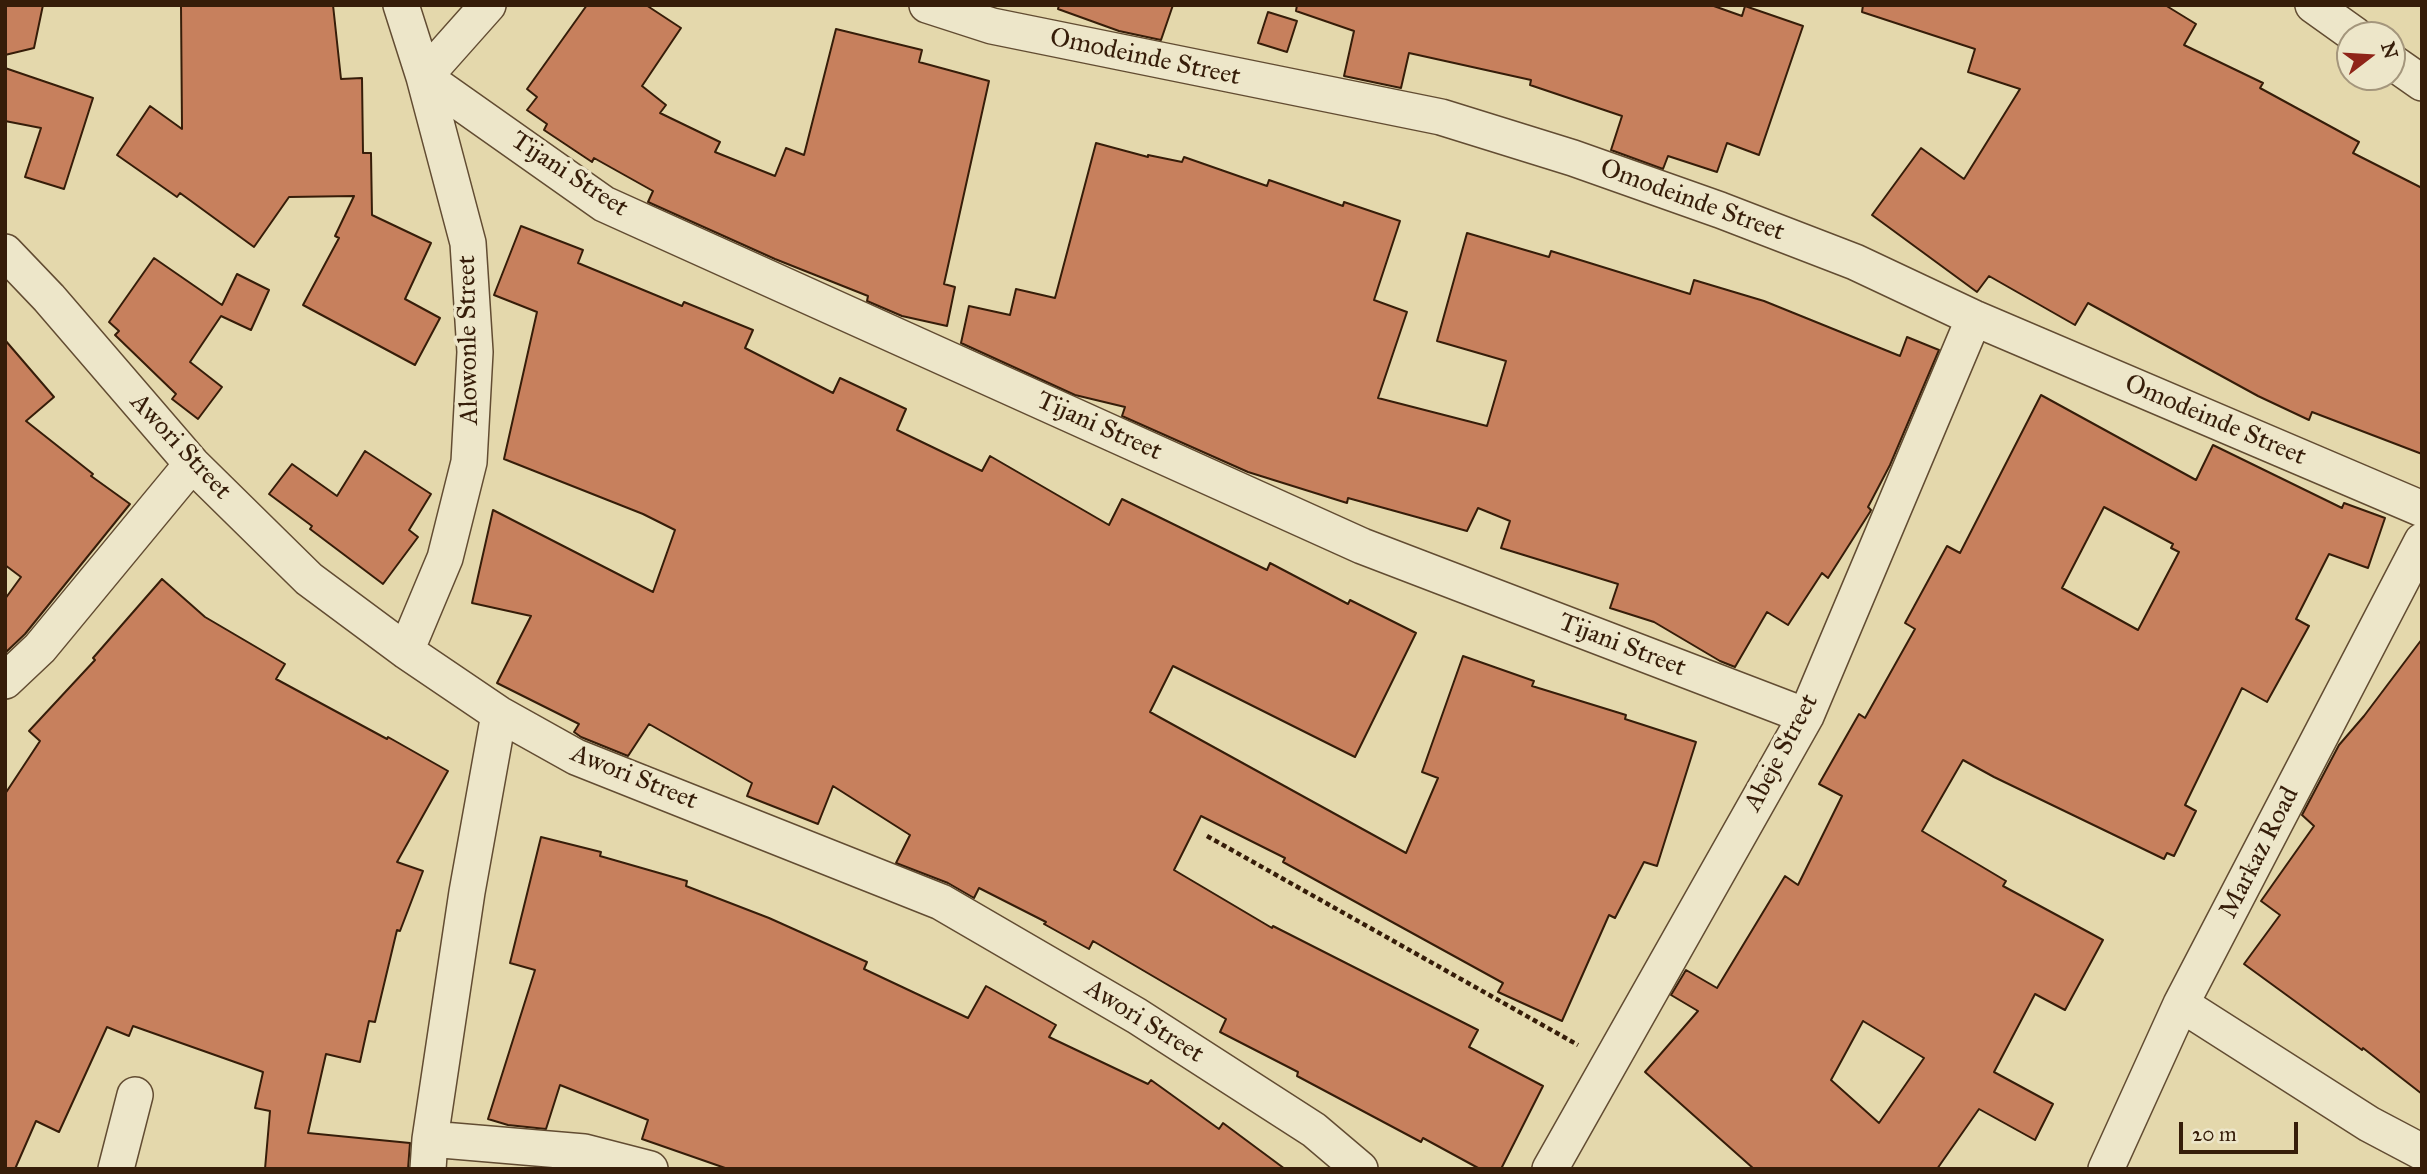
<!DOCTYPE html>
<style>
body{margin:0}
#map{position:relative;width:2427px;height:1174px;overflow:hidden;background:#e4d8ac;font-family:"IM FELL Great Primer",serif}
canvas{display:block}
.frame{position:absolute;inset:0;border:7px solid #361d09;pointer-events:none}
.north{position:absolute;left:2336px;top:21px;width:70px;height:70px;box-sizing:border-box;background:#ede6c9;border:2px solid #a4967c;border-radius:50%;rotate:73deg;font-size:19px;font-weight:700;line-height:28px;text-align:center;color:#361d09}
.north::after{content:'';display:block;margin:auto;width:24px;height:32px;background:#8f2418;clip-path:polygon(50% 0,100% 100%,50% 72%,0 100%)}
.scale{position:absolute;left:2179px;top:1122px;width:119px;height:32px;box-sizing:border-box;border:4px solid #361d09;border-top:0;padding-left:9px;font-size:21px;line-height:24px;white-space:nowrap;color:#361d09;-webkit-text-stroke:5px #ede6c9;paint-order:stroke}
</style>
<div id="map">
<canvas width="2427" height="1174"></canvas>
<div class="frame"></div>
<div class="north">N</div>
<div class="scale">20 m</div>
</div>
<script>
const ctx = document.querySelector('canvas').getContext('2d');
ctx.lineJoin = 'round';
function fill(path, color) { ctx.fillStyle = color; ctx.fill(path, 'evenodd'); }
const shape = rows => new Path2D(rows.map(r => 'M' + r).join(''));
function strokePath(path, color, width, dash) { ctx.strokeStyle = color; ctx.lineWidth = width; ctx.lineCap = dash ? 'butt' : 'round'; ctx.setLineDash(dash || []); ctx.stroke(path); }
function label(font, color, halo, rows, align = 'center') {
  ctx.font = font + ' "IM FELL Great Primer",serif'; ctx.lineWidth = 7; ctx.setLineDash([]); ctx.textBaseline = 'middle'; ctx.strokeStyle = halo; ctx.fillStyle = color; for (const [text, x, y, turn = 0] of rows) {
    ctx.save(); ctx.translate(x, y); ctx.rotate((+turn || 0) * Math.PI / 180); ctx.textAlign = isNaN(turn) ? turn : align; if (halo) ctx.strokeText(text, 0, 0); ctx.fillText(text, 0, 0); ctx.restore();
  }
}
const building = shape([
 [5,5,43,5,34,48,5,55,5,5],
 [181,5,333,5,341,79,362,78,363,153,371,153,372,215,431,243,405,299,440,318,415,365,303,305,339,238,335,236,354,196,289,197,254,247,180,193,177,197,117,155,150,106,182,129,181,5],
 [587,5,646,5,681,28,642,86,666,105,660,113,720,142,715,152,775,176,786,148,804,155,836,29,922,50,919,62,989,81,944,284,955,287,947,326,902,316,867,301,868,296,775,259,648,202,653,191,594,158,592,162,544,130,547,124,527,110,537,97,527,89,587,5],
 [1059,5,1173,5,1161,40,1119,31,1058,9,1059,5],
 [1297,5,1711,5,1742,16,1745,6,1803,26,1759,155,1727,143,1717,172,1668,156,1663,169,1611,150,1622,116,1530,85,1531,80,1409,53,1401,88,1344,76,1354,31,1296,11,1297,5],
 [1863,5,2165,5,2196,24,2184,45,2263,83,2260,88,2359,142,2353,153,2422,188,2422,454,2312,412,2309,420,2258,396,2088,303,2075,325,1989,276,1977,292,1872,215,1921,148,1964,179,2020,89,1968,72,1975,49,1862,12,1863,5],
 [1268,12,1297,21,1287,52,1258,43,1268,12],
 [5,68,93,98,64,189,25,177,41,128,5,121,5,68],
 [1096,143,1148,157,1148,155,1182,162,1184,157,1267,186,1269,180,1343,206,1344,202,1400,221,1374,300,1407,312,1378,398,1487,426,1506,361,1437,341,1467,233,1549,257,1551,251,1690,294,1694,280,1764,301,1900,356,1907,337,1939,350,1890,465,1868,507,1871,510,1870,512,1828,578,1822,573,1788,625,1767,612,1735,667,1720,661,1654,622,1610,608,1618,584,1501,548,1510,521,1478,508,1467,531,1348,498,1347,503,1248,472,1122,416,1125,407,1075,395,961,343,969,306,1010,315,1016,289,1055,298,1096,143],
 [521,226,583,250,578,263,682,306,684,302,753,330,745,348,833,393,840,378,906,409,897,430,982,471,990,456,1109,525,1122,499,1267,570,1270,563,1348,604,1350,600,1416,633,1355,757,1173,666,1150,712,1406,853,1438,778,1422,772,1463,656,1534,681,1532,686,1626,715,1625,719,1696,742,1657,866,1644,862,1615,918,1609,915,1562,1021,1498,992,1503,983,1283,862,1285,858,1201,816,1174,870,1272,928,1273,926,1478,1030,1469,1047,1543,1086,1501,1169,1480,1169,1423,1138,1421,1142,1297,1076,1298,1072,1220,1032,1226,1019,1093,941,1089,949,1044,924,1046,922,979,888,974,898,948,883,896,863,910,835,833,786,818,824,747,796,752,783,649,724,628,756,581,737,574,732,579,724,497,683,531,616,472,603,493,510,653,592,675,530,643,514,504,459,537,312,494,295,521,226],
 [154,258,222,305,237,274,269,290,251,330,221,316,190,362,222,387,198,419,172,399,176,394,115,335,119,331,109,322,154,258],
 [5,340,54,397,26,421,93,474,91,476,130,504,25,634,5,653,5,599,21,577,5,565,5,340],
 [2041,395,2196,480,2213,445,2342,508,2344,503,2385,518,2368,568,2329,554,2296,619,2309,626,2267,702,2242,688,2185,805,2196,811,2174,856,2167,853,2164,859,1994,777,1963,760,1922,831,2006,881,2003,886,2103,940,2065,1010,2035,994,1994,1072,2053,1104,2035,1140,1979,1109,1937,1169,1754,1169,1645,1072,1698,1011,1671,995,1686,970,1717,988,1785,876,1798,885,1842,796,1819,784,1859,714,1865,718,1915,629,1905,623,1947,546,1960,553,2041,395],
 [2104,507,2173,544,2171,548,2179,552,2138,630,2062,588,2104,507],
 [1863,1021,1924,1058,1879,1123,1831,1080,1863,1021],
 [365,451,431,494,409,530,418,537,383,584,310,529,312,526,269,494,292,464,337,496,365,451],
 [162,579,205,617,285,664,276,679,387,739,388,737,448,771,397,862,423,871,400,931,397,930,375,1022,369,1021,360,1062,326,1054,308,1133,410,1143,408,1169,265,1169,270,1111,255,1108,263,1072,133,1026,129,1036,107,1027,59,1132,36,1121,15,1169,5,1169,5,794,40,741,29,731,95,660,93,658,162,579],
 [2422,639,2422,1094,2363,1048,2362,1050,2244,964,2280,915,2261,901,2314,826,2302,815,2339,745,2364,716,2422,639],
 [541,837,601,852,600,856,687,881,686,886,769,918,867,962,864,969,968,1018,986,986,1056,1025,1049,1037,1148,1084,1151,1080,1219,1129,1223,1123,1285,1169,728,1169,642,1139,648,1120,560,1085,546,1129,508,1125,488,1119,535,970,510,963,541,837]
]);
const path = shape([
 [1207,836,1578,1045]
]);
const street = shape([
 [401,5,424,77,468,243,475,352,469,462,445,558,406,651],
 [927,5,992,26,1441,117,1573,158,1720,210,1855,262,1974,318,2422,509],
 [2313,5,2355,35],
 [2392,62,2422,83],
 [424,77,604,204,1362,546,1806,716],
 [424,77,488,5],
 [5,252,49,298,192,464,309,579,406,651,499,714,576,757,941,902,1137,1016,1314,1130,1360,1169],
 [5,681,40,648,192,464],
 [2181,1004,2369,1124,2422,1152],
 [430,1139,584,1152,650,1169],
 [116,1169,135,1095],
 [428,1169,430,1139,467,892,499,714],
 [1550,1169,1806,716,1974,318],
 [2106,1169,2181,1004,2422,541]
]);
const streetNames = [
 ["Omodeinde Street",1145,58,12],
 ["Tijani Street",569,175,33],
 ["Omodeinde Street",1692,201,20],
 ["Alowonle Street",469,340,-91],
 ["Omodeinde Street",2215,421,23],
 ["Tijani Street",1099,427,24],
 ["Awori Street",180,447,47],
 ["Tijani Street",1622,646,21],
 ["Abeje Street",1782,753,-62],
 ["Awori Street",634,778,22],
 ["Markaz Road",2260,853,-63],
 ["Awori Street",1144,1022,32]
];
fill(building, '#c7805d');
strokePath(building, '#361d09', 2);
strokePath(street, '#624c32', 38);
strokePath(path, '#361d09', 4.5, [5, 3.5]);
strokePath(street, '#ede6c9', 35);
label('26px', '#361d09', '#ede6c9', streetNames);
</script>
